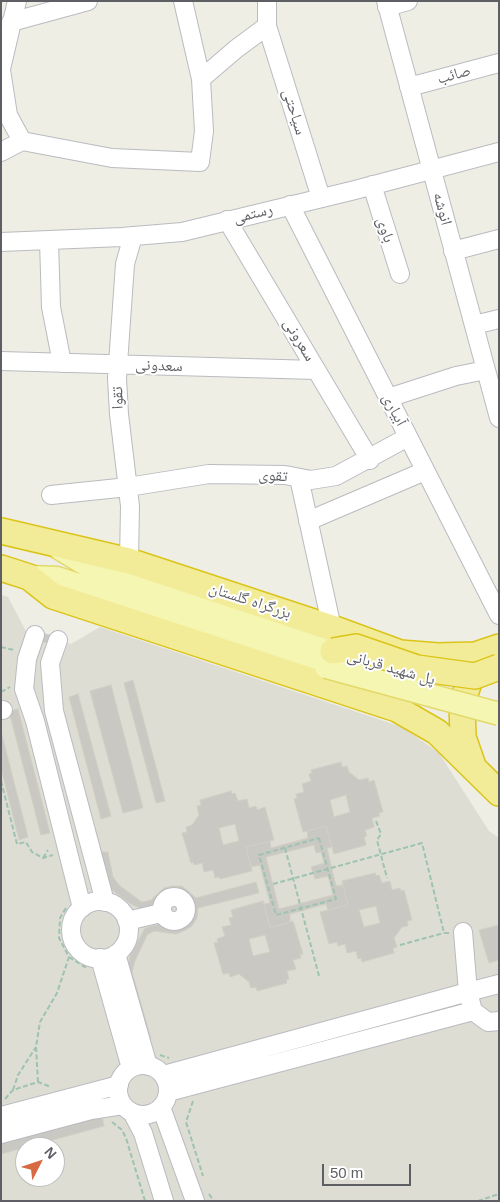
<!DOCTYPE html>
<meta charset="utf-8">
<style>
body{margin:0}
#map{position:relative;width:500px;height:1202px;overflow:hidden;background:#eeeee5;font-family:Arial,sans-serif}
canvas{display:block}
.frame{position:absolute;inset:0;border:2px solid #5d5f64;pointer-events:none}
.north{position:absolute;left:15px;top:1137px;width:50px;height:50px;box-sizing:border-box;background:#fff;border:1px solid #bebfc1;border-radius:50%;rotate:49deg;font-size:14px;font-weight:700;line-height:20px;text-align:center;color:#5d5f64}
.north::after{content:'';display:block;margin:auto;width:18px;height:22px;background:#d76a42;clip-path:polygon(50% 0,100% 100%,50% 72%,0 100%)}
.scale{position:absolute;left:322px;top:1164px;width:89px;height:22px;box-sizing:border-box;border:2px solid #5d5f64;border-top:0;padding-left:6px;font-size:15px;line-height:18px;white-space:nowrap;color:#5d5f64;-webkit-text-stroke:4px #fff;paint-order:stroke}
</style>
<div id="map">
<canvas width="500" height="1202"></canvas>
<div class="frame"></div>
<div class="north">N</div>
<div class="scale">50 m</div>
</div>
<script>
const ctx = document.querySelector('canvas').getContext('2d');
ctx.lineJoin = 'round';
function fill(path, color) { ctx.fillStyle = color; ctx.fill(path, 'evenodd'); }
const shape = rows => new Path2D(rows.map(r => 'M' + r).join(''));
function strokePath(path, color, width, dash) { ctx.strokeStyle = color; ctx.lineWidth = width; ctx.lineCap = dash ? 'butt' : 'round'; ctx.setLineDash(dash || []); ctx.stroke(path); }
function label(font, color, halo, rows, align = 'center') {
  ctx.font = font + ' Arial,"Noto Naskh Arabic",sans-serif'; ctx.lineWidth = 4; ctx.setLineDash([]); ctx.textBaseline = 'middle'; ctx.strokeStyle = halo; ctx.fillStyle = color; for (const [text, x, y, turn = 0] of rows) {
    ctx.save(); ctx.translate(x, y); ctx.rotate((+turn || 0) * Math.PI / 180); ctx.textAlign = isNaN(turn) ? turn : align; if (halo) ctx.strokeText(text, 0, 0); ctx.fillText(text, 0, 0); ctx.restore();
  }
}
const education = shape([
 [1,595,8,597,27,633,42,636,45,634,51,635,52,639,71,644,100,627,402,727,439,753,489,831,499,838,499,1201,1,1201],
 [25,1147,55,1147,55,1177,25,1177]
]);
const building = shape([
 [45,634,51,635,49,643,42,642,42,637,45,634],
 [133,680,165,801,156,803,124,683,133,680],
 [111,685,143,808,123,813,90,691,111,685],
 [78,694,111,816,101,819,69,697,78,694],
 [18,709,50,833,41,835,9,711,18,709],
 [1,731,28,837,19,840,1,768,1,731],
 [341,762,342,767,347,766,349,772,359,780,368,778,369,782,374,780,383,812,379,813,380,816,372,818,374,827,365,830,367,836,364,837,366,845,334,854,326,826,303,832,294,799,297,798,296,794,304,792,302,784,311,781,309,774,312,773,311,770,341,762],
 [346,795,350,812,334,817,330,800,346,795],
 [231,791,232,794,235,793,238,801,247,799,249,808,256,806,257,810,265,807,274,840,246,847,252,871,220,879,219,877,215,878,213,870,204,872,202,863,194,865,193,862,191,863,182,833,187,832,186,827,192,825,199,815,197,806,201,805,200,800,231,791],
 [235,824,239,841,223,845,219,828,235,824],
 [326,826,332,847,327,848,336,886,343,885,348,905,328,910,326,904,290,914,290,922,270,928,264,904,270,903,260,865,251,867,246,847,270,841,271,848,308,838,307,831,326,826],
 [314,845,316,853,321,852,324,863,311,867,315,879,328,876,333,895,279,909,266,857,314,845],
 [98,852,108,852,113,877,120,886,142,902,151,900,164,888,172,886,182,886,196,898,256,882,259,893,198,908,197,918,192,926,184,931,176,934,154,931,147,935,135,961,132,972,151,1039,146,1041,127,967,130,956,145,928,160,924,180,927,186,923,191,913,191,904,184,894,175,891,166,894,152,908,142,909,131,904,112,890,98,852],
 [375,873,376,876,379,875,382,883,390,881,392,890,400,888,401,891,404,890,412,920,407,921,408,926,402,927,394,938,397,947,393,948,394,953,362,962,361,958,358,959,356,951,347,953,345,944,338,946,337,942,329,944,320,912,348,905,342,881,375,873],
 [376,906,380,923,364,927,359,910,376,906],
 [263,901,270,928,293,921,303,954,300,954,301,958,293,960,296,969,287,971,289,979,286,980,287,983,257,991,256,987,251,988,249,982,239,974,230,977,229,973,223,974,214,943,218,942,217,939,225,936,222,927,231,925,229,918,233,917,231,910,263,901],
 [265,935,270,952,253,956,249,939,265,935],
 [499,925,499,960,489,963,479,930,499,925],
 [102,1116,104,1126,1,1154,1,1143,102,1116]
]);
const path = shape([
 [1,647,14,650],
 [1,692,10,687],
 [1,781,17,844,26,842,32,852,43,858,53,855],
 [376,821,381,834,377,840,387,878],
 [319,838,336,899,276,915,259,855,319,838],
 [285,848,319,976],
 [43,858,48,850],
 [273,884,422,843,444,933,449,933],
 [400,945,444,933],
 [69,957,88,969],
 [160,1055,169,1058],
 [38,1082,36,1047,40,1022,57,993,69,957,59,938,60,918,66,908],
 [13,1090,18,1075,36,1047],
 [5,1099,13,1090,38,1082,51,1087],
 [193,1101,186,1122,203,1176],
 [112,1122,122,1130,126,1138,145,1201],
 [209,1194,214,1201],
 [478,1201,499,1194]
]);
const minor = shape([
 [386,1,499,418],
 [387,7,408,1],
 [11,22,88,1],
 [267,26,321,198],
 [1,69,17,1],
 [1,70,8,115,22,141],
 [201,79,236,49,267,26,267,1],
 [409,87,499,63],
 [1,152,22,141,112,158,200,162,204,131,201,79,183,1],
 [372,185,400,274],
 [290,205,499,615],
 [227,220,370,460],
 [49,241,51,307,62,363],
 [1,242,122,237,182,232,355,190,499,152],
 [453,251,499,239],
 [474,325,499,319],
 [1,361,316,370],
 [388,398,456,376,486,370],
 [299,478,332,628],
 [51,495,128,487,209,474,285,475,311,480,336,476,408,437],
 [308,521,425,471],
 [129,561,130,506,119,414,117,378,125,264,133,236],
 [35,635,27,659,24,689,35,721,82,908],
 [58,640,50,663,54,711,105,902],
 [1,710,3,710],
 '162 909a12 12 0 1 1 24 0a12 12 0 1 1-24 0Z',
 '71 930a29 29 0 1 1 58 0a29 29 0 1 1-58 0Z',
 [127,921,161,913],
 [116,954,148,1066],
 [100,958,131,1068],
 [499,984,468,992,473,1011,488,1022,499,1021],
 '118 1090a25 25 0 1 1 50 0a25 25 0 1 1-50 0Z',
 [164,1075,468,992,463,932],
 [168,1092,473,1011],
 [161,1107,195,1201],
 [133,1114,143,1133,164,1201],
 [1,1116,119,1085],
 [1,1134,91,1110,123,1105]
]);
const major = shape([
 [59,548,95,570,333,651],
 [29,577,57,578,326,667]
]);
const highway = shape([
 [1,531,129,561,332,628,400,653,438,656,475,655,499,647],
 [1,568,29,577,53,596,397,709,437,732,499,793],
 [472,763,463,737,462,704,469,682,486,659]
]);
const majorBridge = shape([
 [326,667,499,714]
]);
const highwayBridge = shape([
 [333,651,356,647,417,668,475,676,499,667]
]);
const streetNames = [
 ["صائب",454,75,-15],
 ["سیاحتی",294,112,73],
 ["انوشه",442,209,75],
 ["رستمی",253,214,-14],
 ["باوی",385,230,71],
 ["سعرونی",299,340,59],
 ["سعدونی",159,366,2],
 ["تقوا",118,398,-92],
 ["آبیاری",394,410,63],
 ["تقوی",273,476,4],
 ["بزرگراه گلستان",250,601,18],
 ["پل شهید قربانی",391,668,16]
];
fill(education, '#ddddd4');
fill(building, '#c9c8c2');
strokePath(building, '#d2d0c4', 1);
strokePath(minor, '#babbc0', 20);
strokePath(major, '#e3d86a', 25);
strokePath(highway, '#dbc418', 28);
strokePath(path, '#9ec3b0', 2, [5, 2.5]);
strokePath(minor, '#fff', 18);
strokePath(major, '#f4f6b2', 22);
strokePath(highway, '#f2ec98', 25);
strokePath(majorBridge, '#e3d86a', 25, []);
strokePath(highwayBridge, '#dbc418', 28, []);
strokePath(majorBridge, '#f4f6b2', 22);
strokePath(highwayBridge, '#f2ec98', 25);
label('16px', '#5d5f64', '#fff', streetNames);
</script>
